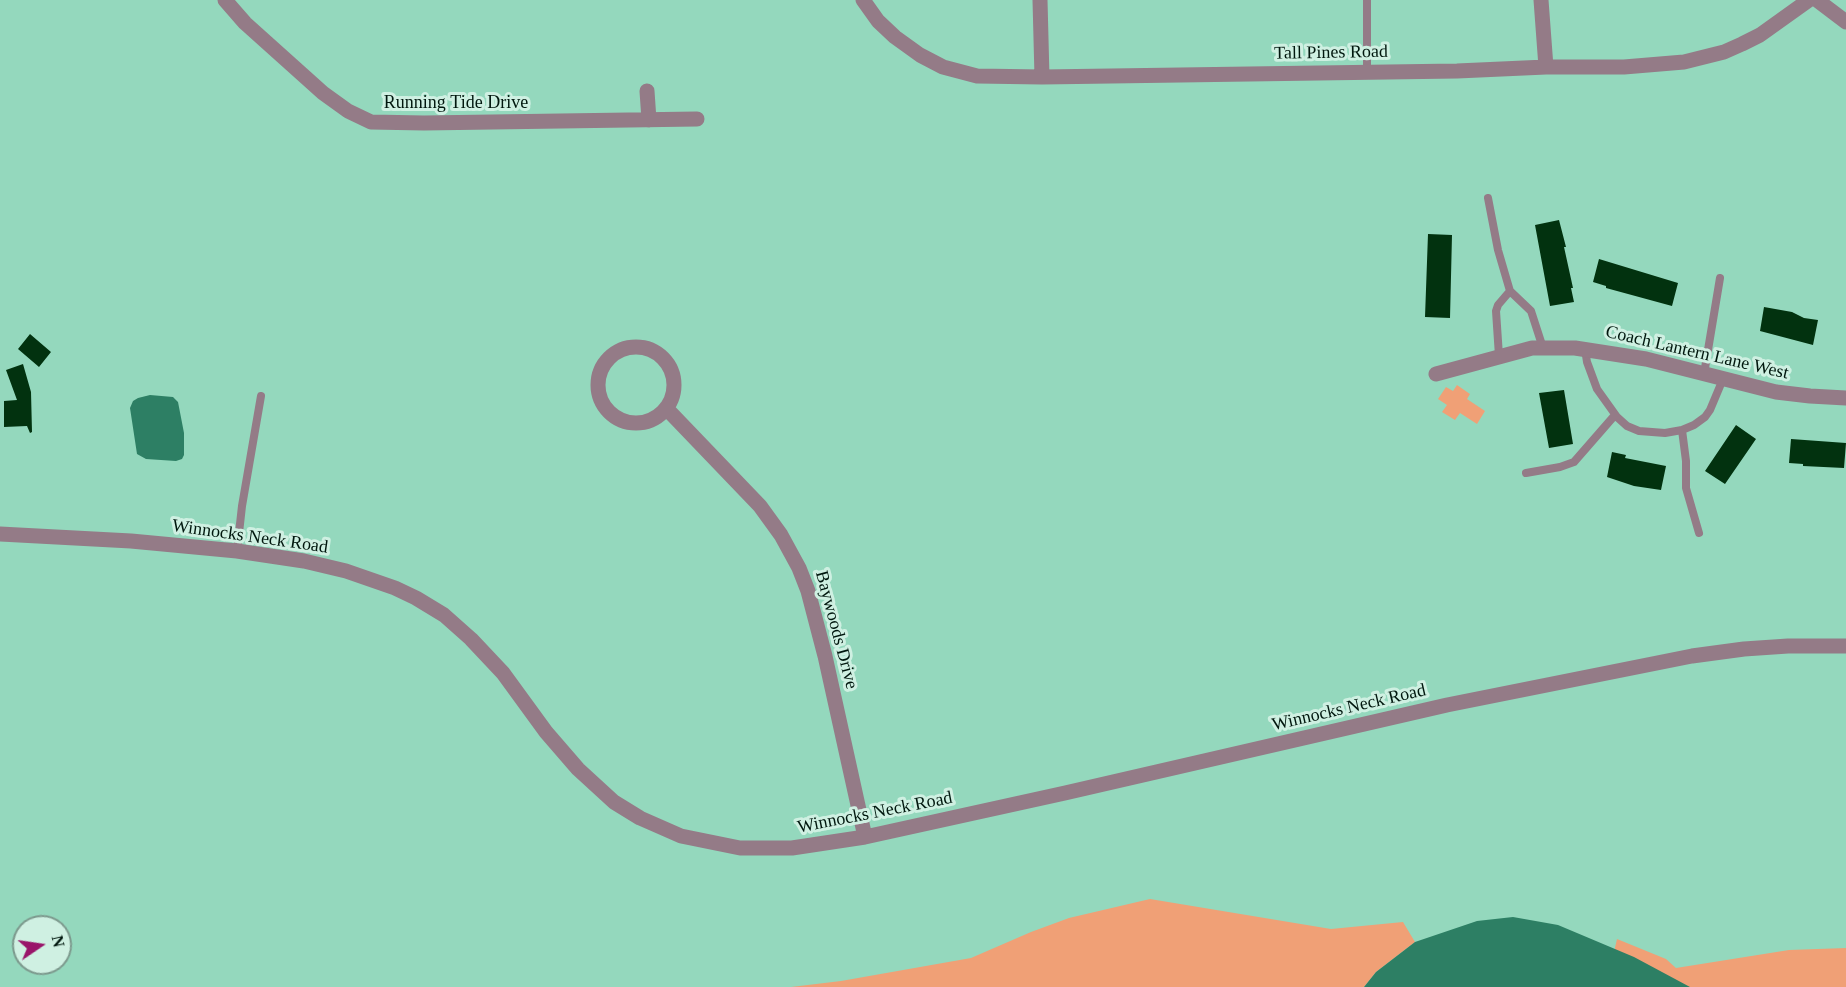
<!DOCTYPE html>
<style>
body{margin:0}
#map{position:relative;width:1846px;height:987px;overflow:hidden;background:#94d8bd;font-family:"Times New Roman",serif}
canvas{display:block}
.north{position:absolute;left:12px;top:915px;width:60px;height:60px;box-sizing:border-box;background:#cff0e2;border:2px solid #7c998d;border-radius:50%;rotate:77deg;font-size:16px;font-weight:700;line-height:24px;text-align:center;color:#00170e}
.north::after{content:'';display:block;margin:auto;width:21px;height:27px;background:#99156a;clip-path:polygon(50% 0,100% 100%,50% 72%,0 100%)}
</style>
<div id="map">
<canvas width="1846" height="987"></canvas>
<div class="north">N</div>
</div>
<script>
const ctx = document.querySelector('canvas').getContext('2d');
ctx.lineJoin = 'round';
function fill(path, color) { ctx.fillStyle = color; ctx.fill(path, 'evenodd'); }
const shape = rows => new Path2D(rows.map(r => 'M' + r).join(''));
function strokePath(path, color, width, dash) { ctx.strokeStyle = color; ctx.lineWidth = width; ctx.lineCap = dash ? 'butt' : 'round'; ctx.setLineDash(dash || []); ctx.stroke(path); }
function label(font, color, halo, rows, align = 'center') {
  ctx.font = font + ' "Times New Roman",serif'; ctx.lineWidth = 6; ctx.setLineDash([]); ctx.textBaseline = 'middle'; ctx.strokeStyle = halo; ctx.fillStyle = color; for (const [text, x, y, turn = 0] of rows) {
    ctx.save(); ctx.translate(x, y); ctx.rotate((+turn || 0) * Math.PI / 180); ctx.textAlign = isNaN(turn) ? turn : align; if (halo) ctx.strokeText(text, 0, 0); ctx.fillText(text, 0, 0); ctx.restore();
  }
}
const green = shape([
 [1457,385,1470,394,1467,399,1485,411,1477,424,1460,413,1455,420,1442,412,1447,405,1438,399,1446,387,1453,391],
 [1150,899,1331,929,1403,922,1415,942,1376,972,1364,987,791,987,841,981,971,958,1031,932,1069,918],
 [1617,939,1666,959,1676,968,1789,950,1846,948,1846,987,1606,987]
]);
const water = shape([
 [150,395,173,397,178,402,184,433,184,455,182,459,176,461,146,459,137,454,130,408,133,401,138,398],
 [1513,917,1558,925,1634,957,1690,987,1364,987,1376,972,1415,942,1477,921]
]);
const building = shape([
 [1559,220,1566,247,1564,247,1573,288,1571,288,1574,302,1550,306,1535,225],
 [1428,234,1452,235,1450,318,1425,317],
 [1599,259,1678,283,1672,306,1606,288,1606,286,1593,282],
 [1764,307,1792,312,1804,318,1818,320,1813,345,1760,331],
 [30,334,51,352,39,367,18,349],
 [23,364,31,392,32,432,30,433,27,426,4,427,4,401,17,400,6,370],
 [1564,390,1573,444,1549,448,1539,393],
 [1736,425,1756,439,1725,484,1705,471],
 [1791,439,1846,443,1844,468,1803,466,1803,464,1789,463],
 [1612,452,1626,455,1625,458,1666,466,1661,490,1634,486,1607,477]
]);
const lane = shape([
 [1367,0,1367,72],
 [1488,198,1498,250,1510,291,1531,311,1543,348],
 [1585,349,1587,362,1597,389,1617,417,1627,426,1639,431,1665,433,1682,430,1694,425,1705,417,1710,410,1723,379],
 [1499,356,1496,311,1498,305,1510,291],
 [1704,374,1720,278],
 [1682,430,1686,461,1686,488,1699,533],
 [1526,473,1560,467,1574,462,1615,415],
 [237,551,242,506,261,396]
]);
const street = shape([
 [225,0,245,23,323,93,348,111,371,122,424,123,697,119],
 [863,0,878,21,895,37,920,55,943,67,977,76,1042,77,1457,71,1546,67,1624,67,1684,62,1724,52,1742,44,1760,35,1809,0],
 [1040,0,1042,77],
 [1541,0,1546,67],
 [1817,0,1846,22],
 [647,91,649,120],
 '598 385a38 38 0 1 1 76 0a38 38 0 1 1-76 0Z',
 [1436,374,1532,348,1575,348,1646,359,1776,392,1810,396,1846,398],
 [666,408,760,506,781,535,799,568,808,591,825,656,865,837],
 [0,534,131,541,237,551,304,561,346,571,395,588,416,598,444,615,471,639,503,673,546,732,578,769,614,802,640,818,681,836,740,848,792,848,865,837,1065,793,1447,705,1692,656,1744,649,1788,646,1846,646]
]);
const streetNames = [
 ["Tall Pines Road",1331,53,-1],
 ["Running Tide Drive",456,103],
 ["Coach Lantern Lane West",1697,353,13],
 ["Winnocks Neck Road",250,537,8],
 ["Baywoods Drive",836,630,75],
 ["Winnocks Neck Road",1349,708,-13],
 ["Winnocks Neck Road",875,813,-11]
];
fill(green, '#f0a076');
fill(water, '#2d7f64');
fill(building, '#02320f');
strokePath(lane, '#947b87', 8);
strokePath(street, '#947b87', 15);
label('18px', '#00170e', '#cff0e2', streetNames);
</script>
